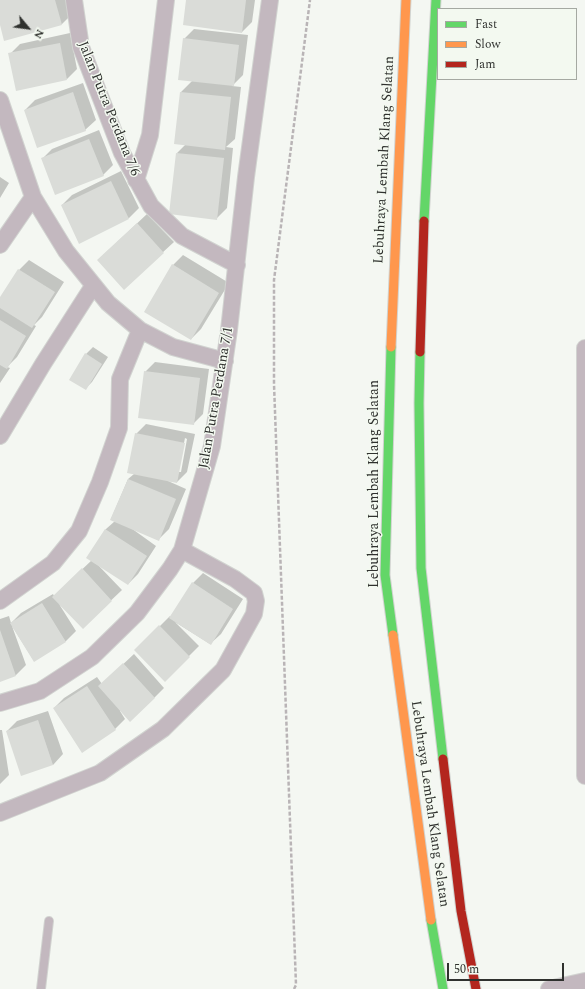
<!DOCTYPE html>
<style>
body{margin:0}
#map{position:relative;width:585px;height:989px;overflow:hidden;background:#f4f7f2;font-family:Spectral,serif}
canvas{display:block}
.legend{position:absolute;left:437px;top:8px;width:140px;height:72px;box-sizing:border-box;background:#f3f9f0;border:1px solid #a5a9a2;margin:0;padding:5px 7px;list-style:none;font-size:12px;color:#2f312e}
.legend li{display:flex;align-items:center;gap:8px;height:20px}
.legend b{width:20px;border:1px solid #a5a9a2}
.north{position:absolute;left:8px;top:8px;width:40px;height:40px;-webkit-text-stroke:3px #f3f9f0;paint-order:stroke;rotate:119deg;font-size:11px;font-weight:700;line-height:16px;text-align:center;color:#2f312e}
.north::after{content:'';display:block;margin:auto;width:14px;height:18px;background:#2f312e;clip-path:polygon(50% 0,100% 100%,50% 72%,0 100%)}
.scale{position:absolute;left:447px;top:963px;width:117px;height:18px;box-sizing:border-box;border:2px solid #2f312e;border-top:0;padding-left:5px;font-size:12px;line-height:14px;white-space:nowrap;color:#2f312e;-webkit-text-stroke:3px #f3f9f0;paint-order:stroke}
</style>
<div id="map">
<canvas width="585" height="989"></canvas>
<ul class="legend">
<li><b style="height:5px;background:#63d668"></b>Fast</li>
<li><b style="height:5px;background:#ff974d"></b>Slow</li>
<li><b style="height:5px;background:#b3261e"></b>Jam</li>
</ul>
<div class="north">N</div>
<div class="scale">50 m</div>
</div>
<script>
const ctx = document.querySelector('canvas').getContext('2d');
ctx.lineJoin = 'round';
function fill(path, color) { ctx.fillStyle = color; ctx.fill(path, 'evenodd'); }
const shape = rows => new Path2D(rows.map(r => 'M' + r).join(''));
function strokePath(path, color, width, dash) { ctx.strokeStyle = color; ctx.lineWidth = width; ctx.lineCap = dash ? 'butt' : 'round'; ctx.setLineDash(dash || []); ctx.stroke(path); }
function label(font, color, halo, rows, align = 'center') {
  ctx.font = font + ' Spectral,serif'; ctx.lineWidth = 3; ctx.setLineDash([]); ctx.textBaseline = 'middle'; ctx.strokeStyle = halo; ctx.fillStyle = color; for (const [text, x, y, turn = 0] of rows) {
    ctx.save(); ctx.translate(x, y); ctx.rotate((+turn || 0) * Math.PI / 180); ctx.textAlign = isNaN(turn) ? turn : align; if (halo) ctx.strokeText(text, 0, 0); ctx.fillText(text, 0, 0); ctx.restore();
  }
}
const shadow = shape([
 [0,0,68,0,72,14,62,24,0,21],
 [187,0,255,0,252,22,242,32],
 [194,29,248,35,243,75,232,86,241,87,235,139,226,147,233,148,227,208,217,218,177,153,186,144,175,143,181,92,193,80,184,39],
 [70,33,77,69,67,79,10,54,20,44],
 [83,83,96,120,85,130,25,110,35,100],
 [99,130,113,165,103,175,42,159,52,149],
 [121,171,139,208,129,218,62,205,72,195],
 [0,177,9,183,0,198],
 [147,214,174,242,124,288,98,260],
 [183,255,229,283,201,329,191,339,173,265],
 [29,260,64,282,42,317,34,325,36,326,17,357,7,367,10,368,0,383,0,299,19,270],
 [93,347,108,357,92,382,85,389,86,354],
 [155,362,209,369,203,414,193,424,145,372],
 [146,424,195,434,187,472,177,482,168,481,186,489,169,529,158,540,131,528,156,546,138,574,128,584,98,565,122,590,83,627,59,604,76,631,66,641,34,661,12,626,26,665,16,675,0,681,0,619,9,616,11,623,21,613,53,594,54,596,92,560,88,557,106,529,115,521,111,519,128,479,134,474,136,434],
 [185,438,187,439,181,472,178,472],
 [203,573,243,599,221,634,210,644,175,622,199,646,165,680,136,650,170,616,171,617,193,583],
 [134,654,164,688,154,698,120,711,125,719,115,729,54,708,64,698,97,677,102,684],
 [48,711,63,754,53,765,7,731,17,721],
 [0,730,2,730,9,775,0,784]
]);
const building = shape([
 [0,0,55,0,62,25,4,41,0,25],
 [186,0,246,0,242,33,183,25],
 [183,38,239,45,234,86,178,80],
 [60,43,67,80,16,91,8,53],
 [73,92,86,131,37,148,24,110],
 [180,92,231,97,225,150,174,144],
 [89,139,104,176,55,195,41,158],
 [176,153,224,158,217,220,169,214],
 [111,181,129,219,79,244,61,205],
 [137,223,164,253,124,290,97,260],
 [172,264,219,293,191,340,144,312],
 [18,269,55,292,32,328,0,308,0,297],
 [0,320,26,336,7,369,0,365],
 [85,353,102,364,86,390,69,380],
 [144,371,200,378,194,425,138,418],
 [135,433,185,443,177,483,127,473],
 [128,479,176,499,159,541,110,520],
 [105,529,147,556,128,585,86,558],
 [82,568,112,601,83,629,52,597],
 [192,582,233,609,211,645,169,618],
 [42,603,66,642,34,662,10,623],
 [159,625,190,657,165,682,134,650],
 [0,630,16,676,0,682],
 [123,663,155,698,130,722,98,686],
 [87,686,116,730,82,753,53,708],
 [38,720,53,765,21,776,6,731]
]);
const path = shape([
 [294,989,296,985,274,384,274,280,310,0]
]);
const lane = shape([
 [41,989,49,921]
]);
const street = shape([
 [74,0,81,47,122,153,151,206,182,236,237,265],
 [0,100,33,197,66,251,108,303,140,330,173,347,225,361],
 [136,180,150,135,166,0],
 [0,245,33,197],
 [585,348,585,776],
 [0,436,43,364,93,286],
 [0,601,53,563,79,531,100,482,119,428,120,379,140,330],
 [0,703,40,691,92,657,137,613,170,569,182,550,212,446,229,330,246,177,270,0],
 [0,813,100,773,163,729,223,670,254,614,256,601,254,593,235,579,182,550],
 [549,989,585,981]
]);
const fast = shape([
 [424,221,436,0],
 [391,347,385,575,393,635],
 [420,352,419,403,421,568,443,759],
 [431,920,443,989]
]);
const slow = shape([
 [391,347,406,0],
 [393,635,431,920]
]);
const jam = shape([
 [420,352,424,221],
 [443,759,461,911,476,989]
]);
const streetNames = [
 ["Jalan Putra Perdana 7/6",108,109,68],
 ["Lebuhraya Lembah Klang Selatan",385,160,-87],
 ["Jalan Putra Perdana 7/1",217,398,-80],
 ["Lebuhraya Lembah Klang Selatan",375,484,-90],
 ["Lebuhraya Lembah Klang Selatan",429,804,82]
];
fill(shadow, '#0003');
fill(building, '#dadcd8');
strokePath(lane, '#d1d3d0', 10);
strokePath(street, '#d1d3d0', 18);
strokePath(fast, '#d1d3d0', 11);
strokePath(slow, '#d1d3d0', 11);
strokePath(jam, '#d1d3d0', 11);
strokePath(path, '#b9b4b6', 2.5, [4, 2]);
strokePath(lane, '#c3b8bf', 8);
strokePath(street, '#c3b8bf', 16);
strokePath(fast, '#63d668', 9);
strokePath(slow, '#ff974d', 9);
strokePath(jam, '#b3261e', 9);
label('14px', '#2f312e', '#f3f9f0', streetNames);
</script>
